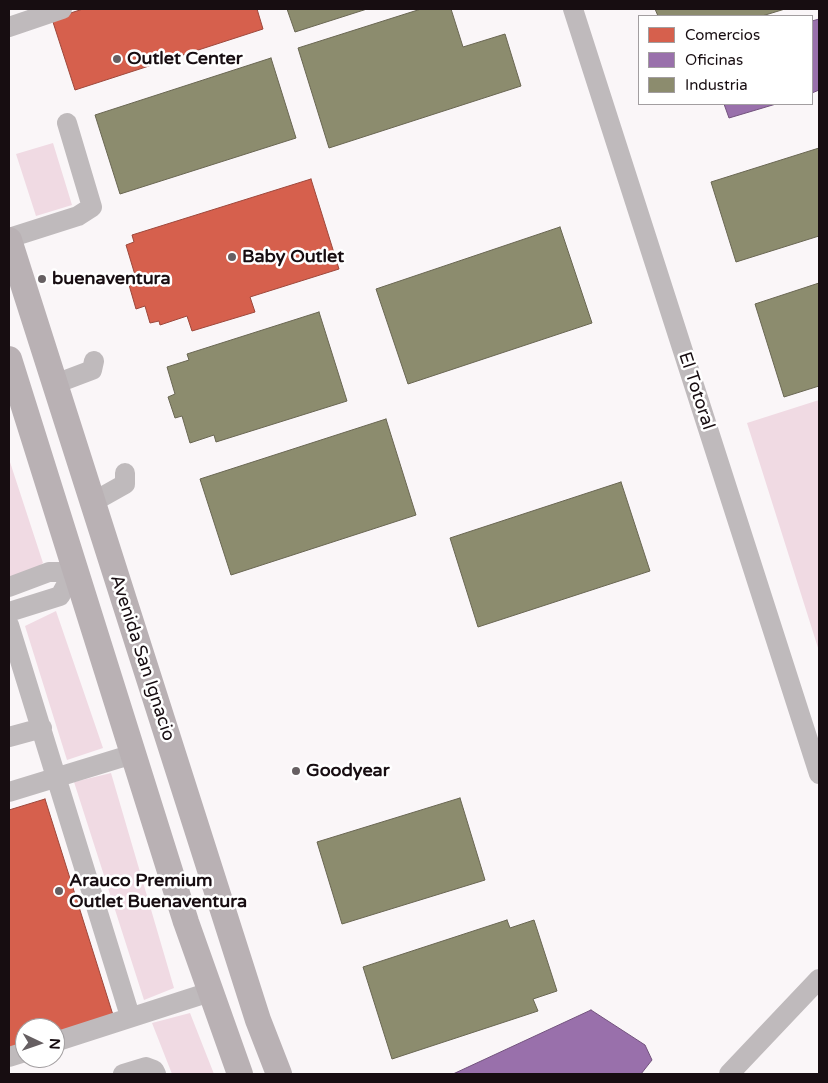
<!DOCTYPE html>
<style>
body{margin:0}
#map{position:relative;width:828px;height:1083px;overflow:hidden;background:#faf6f8;font-family:"Varela Round",sans-serif}
canvas{display:block}
.frame{position:absolute;inset:0;border:10px solid #170d11;pointer-events:none}
.legend{position:absolute;left:638px;top:15px;width:175px;height:90px;box-sizing:border-box;background:#fff;border:1px solid #a29ea0;margin:0;padding:6px 9px;list-style:none;font-size:15px;color:#170d11}
.legend li{display:flex;align-items:center;gap:10px;height:25px}
.legend b{width:25px;border:1px solid #a29ea0}
.north{position:absolute;left:15px;top:1018px;width:50px;height:50px;box-sizing:border-box;background:#fff;border:1px solid #a29ea0;border-radius:50%;rotate:93deg;font-size:14px;font-weight:700;line-height:20px;text-align:center;color:#170d11}
.north::after{content:'';display:block;margin:auto;width:18px;height:22px;background:#665f62;clip-path:polygon(50% 0,100% 100%,50% 72%,0 100%)}
</style>
<div id="map">
<canvas width="828" height="1083"></canvas>
<div class="frame"></div>
<ul class="legend">
<li><b style="height:14px;background:#d6604d"></b>Comercios</li>
<li><b style="height:14px;background:#9970ab"></b>Oficinas</li>
<li><b style="height:14px;background:#8c8c6e"></b>Industria</li>
</ul>
<div class="north">N</div>
</div>
<script>
const ctx = document.querySelector('canvas').getContext('2d');
ctx.lineJoin = 'round';
function fill(path, color) { ctx.fillStyle = color; ctx.fill(path, 'evenodd'); }
const shape = rows => new Path2D(rows.map(r => 'M' + r).join(''));
function strokePath(path, color, width, dash) { ctx.strokeStyle = color; ctx.lineWidth = width; ctx.lineCap = dash ? 'butt' : 'round'; ctx.setLineDash(dash || []); ctx.stroke(path); }
function label(font, color, halo, rows, align = 'center') {
  ctx.font = font + ' "Varela Round",sans-serif'; ctx.lineWidth = 5; ctx.setLineDash([]); ctx.textBaseline = 'middle'; ctx.strokeStyle = halo; ctx.fillStyle = color; for (const [text, x, y, turn = 0] of rows) {
    ctx.save(); ctx.translate(x, y); ctx.rotate((+turn || 0) * Math.PI / 180); ctx.textAlign = isNaN(turn) ? turn : align; if (halo) ctx.strokeText(text, 0, 0); ctx.fillText(text, 0, 0); ctx.restore();
  }
}
const green = shape([
 [53,143,72,205,36,216,16,154],
 [819,400,819,651,747,423],
 [9,459,43,563,13,586,9,574],
 [56,611,103,748,67,760,25,626],
 [111,773,174,988,144,1000,74,782],
 [190,1013,214,1074,172,1074,152,1023]
]);
const shops = shape([
 [83,9,257,9,263,29,75,90,52,19,83,9],
 [311,179,339,269,250,297,255,312,192,331,187,316,160,325,159,321,150,323,145,306,136,309,127,278,135,275,126,245,134,242,132,235,311,179],
 [45,799,113,1015,55,1034,55,1028,25,1028,25,1043,9,1048,9,810,45,799]
]);
const offices = shape([
 [819,19,819,90,812,93,812,21,819,19],
 [724,104,776,104,729,118,724,104],
 [591,1010,645,1045,652,1060,641,1074,453,1074,591,1010]
]);
const industry = shape([
 [287,9,367,9,295,32,287,9],
 [421,9,451,9,463,47,505,34,521,86,329,148,298,48,421,9],
 [655,9,785,9,762,16,658,16,655,9],
 [271,58,296,138,120,194,95,115,271,58],
 [819,148,819,236,736,262,711,182,819,148],
 [560,227,592,323,408,384,376,289,560,227],
 [819,283,819,386,784,397,755,304,819,283],
 [319,312,347,401,216,442,214,435,190,443,182,416,175,418,168,397,175,394,167,367,189,360,187,354,319,312],
 [386,419,416,515,231,575,200,479,386,419],
 [621,482,650,571,478,627,450,538,621,482],
 [460,798,485,880,342,924,317,842,460,798],
 [507,920,510,928,534,920,557,991,533,999,538,1011,392,1059,363,967,507,920]
]);
const minor = shape([
 [573,9,819,774],
 [9,27,62,9],
 [9,238,78,216,92,207,67,123],
 [55,384,92,370,94,361],
 [93,502,125,484,125,473],
 [9,587,49,572,61,572,78,578],
 [9,612,60,596,65,587,78,578],
 [9,625,130,1016],
 [9,737,42,728],
 [9,792,120,758,134,755],
 [55,1042,210,992],
 [9,1057,25,1052],
 [123,1074,146,1067,154,1070,156,1074],
 [729,1074,819,979]
]);
const major = shape([
 [9,240,258,1020,279,1074],
 [9,359,186,922,240,1074]
]);
const markers = [
 [117,59,5,"#665f62"],
 [232,257,5,"#665f62"],
 [42,279,5,"#665f62"],
 [296,771,5,"#665f62"],
 [59,891,5,"#665f62"]
];
const poiNames = [
 ["Outlet Center",127,59],
 ["Baby Outlet",242,257],
 ["buenaventura",52,279],
 ["Goodyear",306,771],
 ["Arauco Premium",69,881],
 ["Outlet Buenaventura",69,902]
];
const streetNames = [
 ["El Totoral",696,391,72],
 ["Avenida San Ignacio",142,658,72]
];
fill(green, '#f0dae3');
fill(shops, '#d6604d');
strokePath(shops, '#9d473b', 1);
fill(offices, '#9970ab');
strokePath(offices, '#72527d', 1);
fill(industry, '#8c8c6e');
strokePath(industry, '#696652', 1);
strokePath(minor, '#bfbabc', 20);
strokePath(major, '#b9b1b4', 26);
for (const [x, y, r, color] of markers) { const dot = new Path2D(); dot.arc(x, y, r, 0, 2 * Math.PI); ctx.fillStyle = color; ctx.fill(dot); strokePath(dot, '#fff', 2); }
label('bold 18px', '#170d11', '#fff', poiNames, 'left');
label('18px', '#170d11', '#fff', streetNames);
</script>
